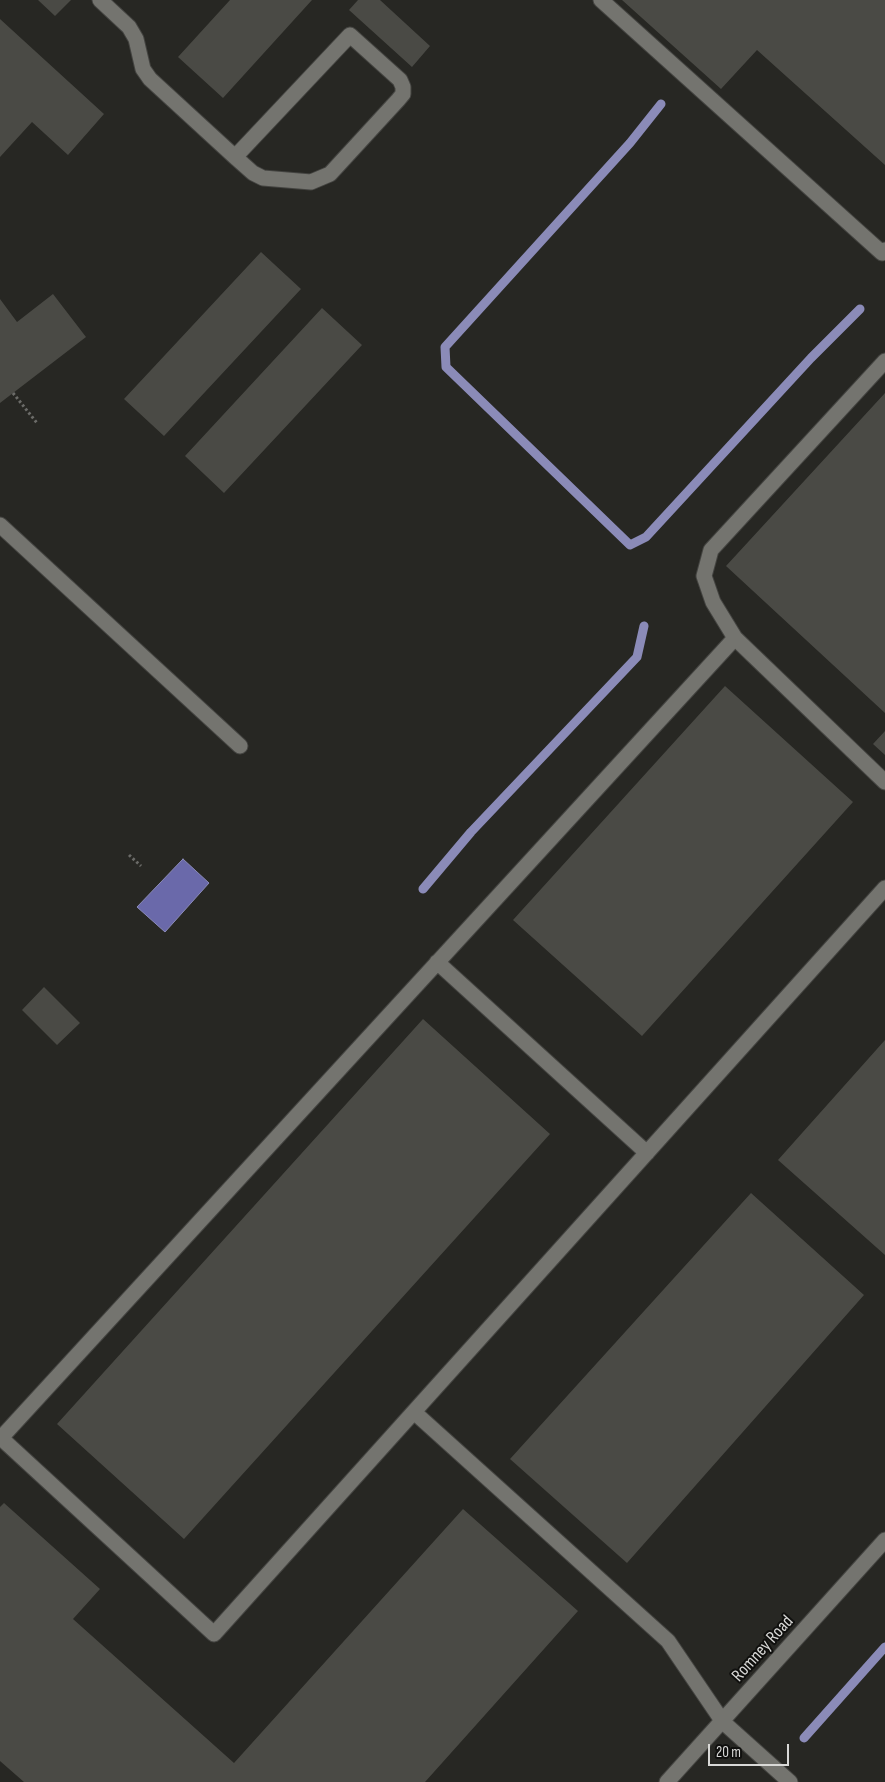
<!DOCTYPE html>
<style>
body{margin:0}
#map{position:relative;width:885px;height:1782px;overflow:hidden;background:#272723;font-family:"Sofia Sans Condensed",sans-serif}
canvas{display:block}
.scale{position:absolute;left:708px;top:1744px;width:81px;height:22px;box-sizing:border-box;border:2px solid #d9d9d7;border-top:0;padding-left:6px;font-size:15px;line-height:18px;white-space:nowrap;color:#d9d9d7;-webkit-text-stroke:4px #10100e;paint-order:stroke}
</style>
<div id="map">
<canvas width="885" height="1782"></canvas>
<div class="scale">20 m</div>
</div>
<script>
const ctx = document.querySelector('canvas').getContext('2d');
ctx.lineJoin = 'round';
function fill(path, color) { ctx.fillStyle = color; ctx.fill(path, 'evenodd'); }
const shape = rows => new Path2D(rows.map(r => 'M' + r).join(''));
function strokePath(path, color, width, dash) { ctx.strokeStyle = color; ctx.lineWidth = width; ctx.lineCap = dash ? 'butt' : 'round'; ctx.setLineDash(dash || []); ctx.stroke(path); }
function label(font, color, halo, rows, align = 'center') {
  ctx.font = font + ' "Sofia Sans Condensed",sans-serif'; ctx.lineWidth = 4; ctx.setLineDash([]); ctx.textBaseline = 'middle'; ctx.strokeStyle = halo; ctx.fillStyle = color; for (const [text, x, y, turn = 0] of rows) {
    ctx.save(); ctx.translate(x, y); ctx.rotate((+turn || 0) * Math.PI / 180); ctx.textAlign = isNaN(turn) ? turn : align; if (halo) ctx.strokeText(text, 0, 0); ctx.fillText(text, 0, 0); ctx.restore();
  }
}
const water = shape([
 [183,859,209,883,165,932,137,907,183,859]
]);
const stream = shape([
 [661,104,630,143,445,347,446,367,630,545,646,537,811,358,860,309],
 [423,889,471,832,637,657,644,626],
 [804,1738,885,1647]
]);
const building = shape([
 [38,0,71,0,55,16],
 [230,0,312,0,223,98,178,57],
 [358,0,380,0,430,46,412,67,349,10],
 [622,0,885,0,885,165,757,50,721,89],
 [0,19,104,114,68,155,32,122,0,157],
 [261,252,301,289,164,436,124,399],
 [53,294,86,337,0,403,0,299,17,322],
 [322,308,362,345,224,493,185,456],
 [885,393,885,713,726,566],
 [725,686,853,802,642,1036,513,920],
 [885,731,885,755,873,744],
 [44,987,80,1023,57,1045,22,1010],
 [423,1019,550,1134,184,1539,57,1424],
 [885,1040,885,1255,778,1160],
 [751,1193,864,1295,627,1563,510,1459],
 [4,1503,100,1589,73,1619,234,1763,463,1509,578,1611,425,1782,24,1782,0,1761,0,1507]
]);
const path = shape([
 [13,393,37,423],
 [129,855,141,866]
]);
const minor = shape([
 [100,0,129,27,136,39,143,69,150,79,235,157,253,173,263,178,311,182,330,174,398,100,403,94,403,87,400,80,350,35,235,157],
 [601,0,882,253,885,250],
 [885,361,711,550,704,576,713,602,735,638,885,782],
 [0,525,240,746],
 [437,962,647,1153],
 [414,1412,668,1641,723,1722,790,1782],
 [1,1438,214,1634,885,888],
 [0,1439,735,638],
 [667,1782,885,1540]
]);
const streetNames = [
 ["Romney Road",763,1649,-48]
];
fill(water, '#6a69aa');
strokePath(water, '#8b8bb8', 1);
strokePath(stream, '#8b8bb8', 9);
fill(building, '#4a4a45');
strokePath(minor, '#444441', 17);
strokePath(path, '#6b6b68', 3, [2.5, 2.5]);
strokePath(minor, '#74746f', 15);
label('18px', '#d9d9d7', '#10100e', streetNames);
</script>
